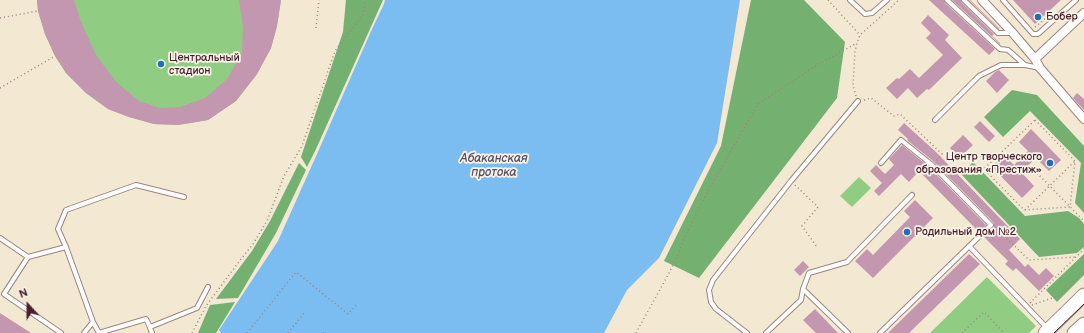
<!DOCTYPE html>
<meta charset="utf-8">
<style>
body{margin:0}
#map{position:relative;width:1084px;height:333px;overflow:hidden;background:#f3e8d1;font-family:"Balsamiq Sans",sans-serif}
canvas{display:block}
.north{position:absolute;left:8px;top:285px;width:40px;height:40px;-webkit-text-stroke:3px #f7f3e8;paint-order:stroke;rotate:339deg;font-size:11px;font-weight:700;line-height:16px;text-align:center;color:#4a1f2b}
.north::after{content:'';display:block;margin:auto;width:14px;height:18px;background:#4a1f2b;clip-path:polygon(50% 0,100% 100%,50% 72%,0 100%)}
</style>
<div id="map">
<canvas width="1084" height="333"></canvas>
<div class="north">N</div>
</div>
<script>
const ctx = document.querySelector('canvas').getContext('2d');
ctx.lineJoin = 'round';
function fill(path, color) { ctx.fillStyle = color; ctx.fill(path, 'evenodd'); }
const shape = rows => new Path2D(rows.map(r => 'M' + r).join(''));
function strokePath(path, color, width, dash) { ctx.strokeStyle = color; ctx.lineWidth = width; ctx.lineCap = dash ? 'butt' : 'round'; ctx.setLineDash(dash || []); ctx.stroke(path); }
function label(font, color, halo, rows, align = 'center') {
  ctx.font = font + ' "Balsamiq Sans",sans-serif'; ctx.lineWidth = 3.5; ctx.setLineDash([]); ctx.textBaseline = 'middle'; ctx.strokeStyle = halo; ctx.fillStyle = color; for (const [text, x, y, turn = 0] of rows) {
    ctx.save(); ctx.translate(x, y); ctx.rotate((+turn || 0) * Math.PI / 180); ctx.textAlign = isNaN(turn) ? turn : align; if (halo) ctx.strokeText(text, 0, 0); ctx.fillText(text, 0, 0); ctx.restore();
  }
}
const green = shape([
 [37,0,281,0,277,26,271,48,257,74,236,101,208,120,178,125,154,124,129,117,108,109,86,93,66,73,55,56,45,34,38,11],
 [859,177,871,188,852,207,840,196],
 [987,277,1036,326,1029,333,930,333]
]);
const forest = shape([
 [346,0,383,0,316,149,307,167,301,157,343,32],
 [751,0,804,0,845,42,837,98,699,278,664,261,721,146],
 [1012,90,1037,95,1084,146,1084,213,1075,203,1081,163,1030,111,1003,137,984,117],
 [973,162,1025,216,1068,211,1079,218,1084,224,1084,247,1077,253,1039,257,961,174],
 [299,163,306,170,276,233,238,298,216,299,252,251,270,221],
 [1084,254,1084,275,1057,302,1046,290],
 [235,302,216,333,198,333,210,305]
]);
const water = shape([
 [385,0,740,0,717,143,659,258,627,290,604,333,221,333,219,330,278,241,317,154,372,29,384,4]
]);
const building = shape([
 [37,0,74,0,81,22,96,55,117,83,139,101,160,108,180,107,205,98,227,79,242,53,243,27,239,0,281,0,277,26,271,48,257,74,236,101,208,120,178,125,154,124,129,117,108,109,86,93,66,73,55,56,45,34,38,11],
 [929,0,944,0,945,3,995,49,989,55],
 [952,0,961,0,962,3,994,34,992,36,1000,43,1000,44],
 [969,0,970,0,1000,29,999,29],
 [1013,0,1061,0,1035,24],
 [928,15,949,35,945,40,962,58,929,90,927,89,917,98,908,88,897,99,886,88,897,78,899,79,910,69,919,78,943,55,926,38,931,33,921,23],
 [999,70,1009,80,997,93,986,81,995,72],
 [1077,93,1084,99,1084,110,1073,98],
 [980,121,995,136,989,142,974,127],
 [904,123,936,152,1020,239,1009,250,1025,267,1028,264,1039,275,1046,268,1054,276,1039,291,1016,268,1013,271,1005,264,1008,261,984,237,994,227,994,223,933,161,907,140,908,139,898,130],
 [1031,129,1061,160,1049,171,1036,158,1021,172,1034,186,1022,198,992,167,1004,155,1014,165,1028,151,1019,142],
 [963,135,973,145,959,158,950,148],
 [902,145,929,167,986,225,979,232,919,171,909,182,901,174,879,196,874,191,882,183,870,171,876,165,885,174,894,165,889,159],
 [915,200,933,218,873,278,855,261,867,249,873,255,910,217,904,211],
 [969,254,980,264,909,333,888,333],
 [803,261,809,267,800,276,794,270],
 [815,309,838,333,816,333,803,320],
 [0,313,31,333,0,333]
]);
const path = shape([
 [828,0,860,35],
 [0,18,38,11],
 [1035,27,1046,18],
 [316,28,319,0],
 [0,88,55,56],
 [856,96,853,86,855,51,857,43,860,35,899,0],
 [864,100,871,98,894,116,900,114,942,154,936,161],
 [1035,120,1075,161,1070,207,1024,210,984,169,1035,120],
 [1037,173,1084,221],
 [795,185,818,207,802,226,817,247],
 [1025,210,1075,161],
 [995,227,1029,260,1076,257],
 [1030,303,1084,249],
 [1032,305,1061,295,1084,272],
 [192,333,206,306,241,259,253,244,267,221,284,176,302,146,335,51,364,13,365,0],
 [247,333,296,272,348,314,358,303],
 [288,333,305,312],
 [323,333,325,331],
 [636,333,668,275,677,257,685,236,709,189,758,104,817,65,857,43],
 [962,333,984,312,1004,333]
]);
const service = shape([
 [850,0,865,14,872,13,887,0],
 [947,0,1000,49,1008,50,1025,65],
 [964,0,998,33,1012,33],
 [1003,0,1033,34,1038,34,1076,0],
 [935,120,979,76,1001,65,1025,65,1040,68],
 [0,238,28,257,66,247],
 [969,246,1047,328],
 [28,257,4,294,61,333],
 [803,289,809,273,847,262,912,195],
 [93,322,99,333,146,319,150,327,197,308,208,287],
 [149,325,152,333],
 [84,333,93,322,66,247,58,229,66,210,136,185,184,197],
 [747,333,716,309,711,302,709,290,713,280,791,181,858,101],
 [766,333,801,300,803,289,848,333],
 [880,333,991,225,931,164,901,140,881,163]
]);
const minor = shape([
 [982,0,1012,32,1035,59,1040,68,1084,119],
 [1035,59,1084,13]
]);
const trunk = shape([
 [1045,333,1084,295],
 [1074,333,1084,324]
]);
const tram = shape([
 [1054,333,1084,304]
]);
const markers = [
 [1038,17,4,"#1f6fb2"],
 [161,64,4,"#1f6fb2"],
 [1050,163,4,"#1f6fb2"],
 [907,232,4,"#1f6fb2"]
];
const poiNames = [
 ["Бобер",1046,17],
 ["Центральный",169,58],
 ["стадион",169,71],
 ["Центр творческого",1042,157,"right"],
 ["образования «Престиж»",1042,170,"right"],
 ["Родильный дом №2",915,232]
];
const waterNames = [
 ["Абаканская",494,159],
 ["протока",494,173]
];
fill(green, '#90cd82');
fill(forest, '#74b070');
fill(water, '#7bbdf0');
fill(building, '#c397af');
strokePath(service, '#9e847e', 6);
strokePath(minor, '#9e847e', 10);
strokePath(trunk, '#9e847e', 15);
strokePath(path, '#9e847e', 1.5, [1, 3]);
strokePath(service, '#fff', 4);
strokePath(minor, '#fff', 8);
strokePath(trunk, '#fff', 13);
strokePath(tram, '#4a1f2b', 1);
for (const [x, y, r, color] of markers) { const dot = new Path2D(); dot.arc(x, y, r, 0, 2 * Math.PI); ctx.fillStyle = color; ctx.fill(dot); strokePath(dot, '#f7f3e8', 1.5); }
label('11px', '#4a1f2b', '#f7f3e8', poiNames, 'left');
label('italic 12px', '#594e66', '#f7f3e8', waterNames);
</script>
